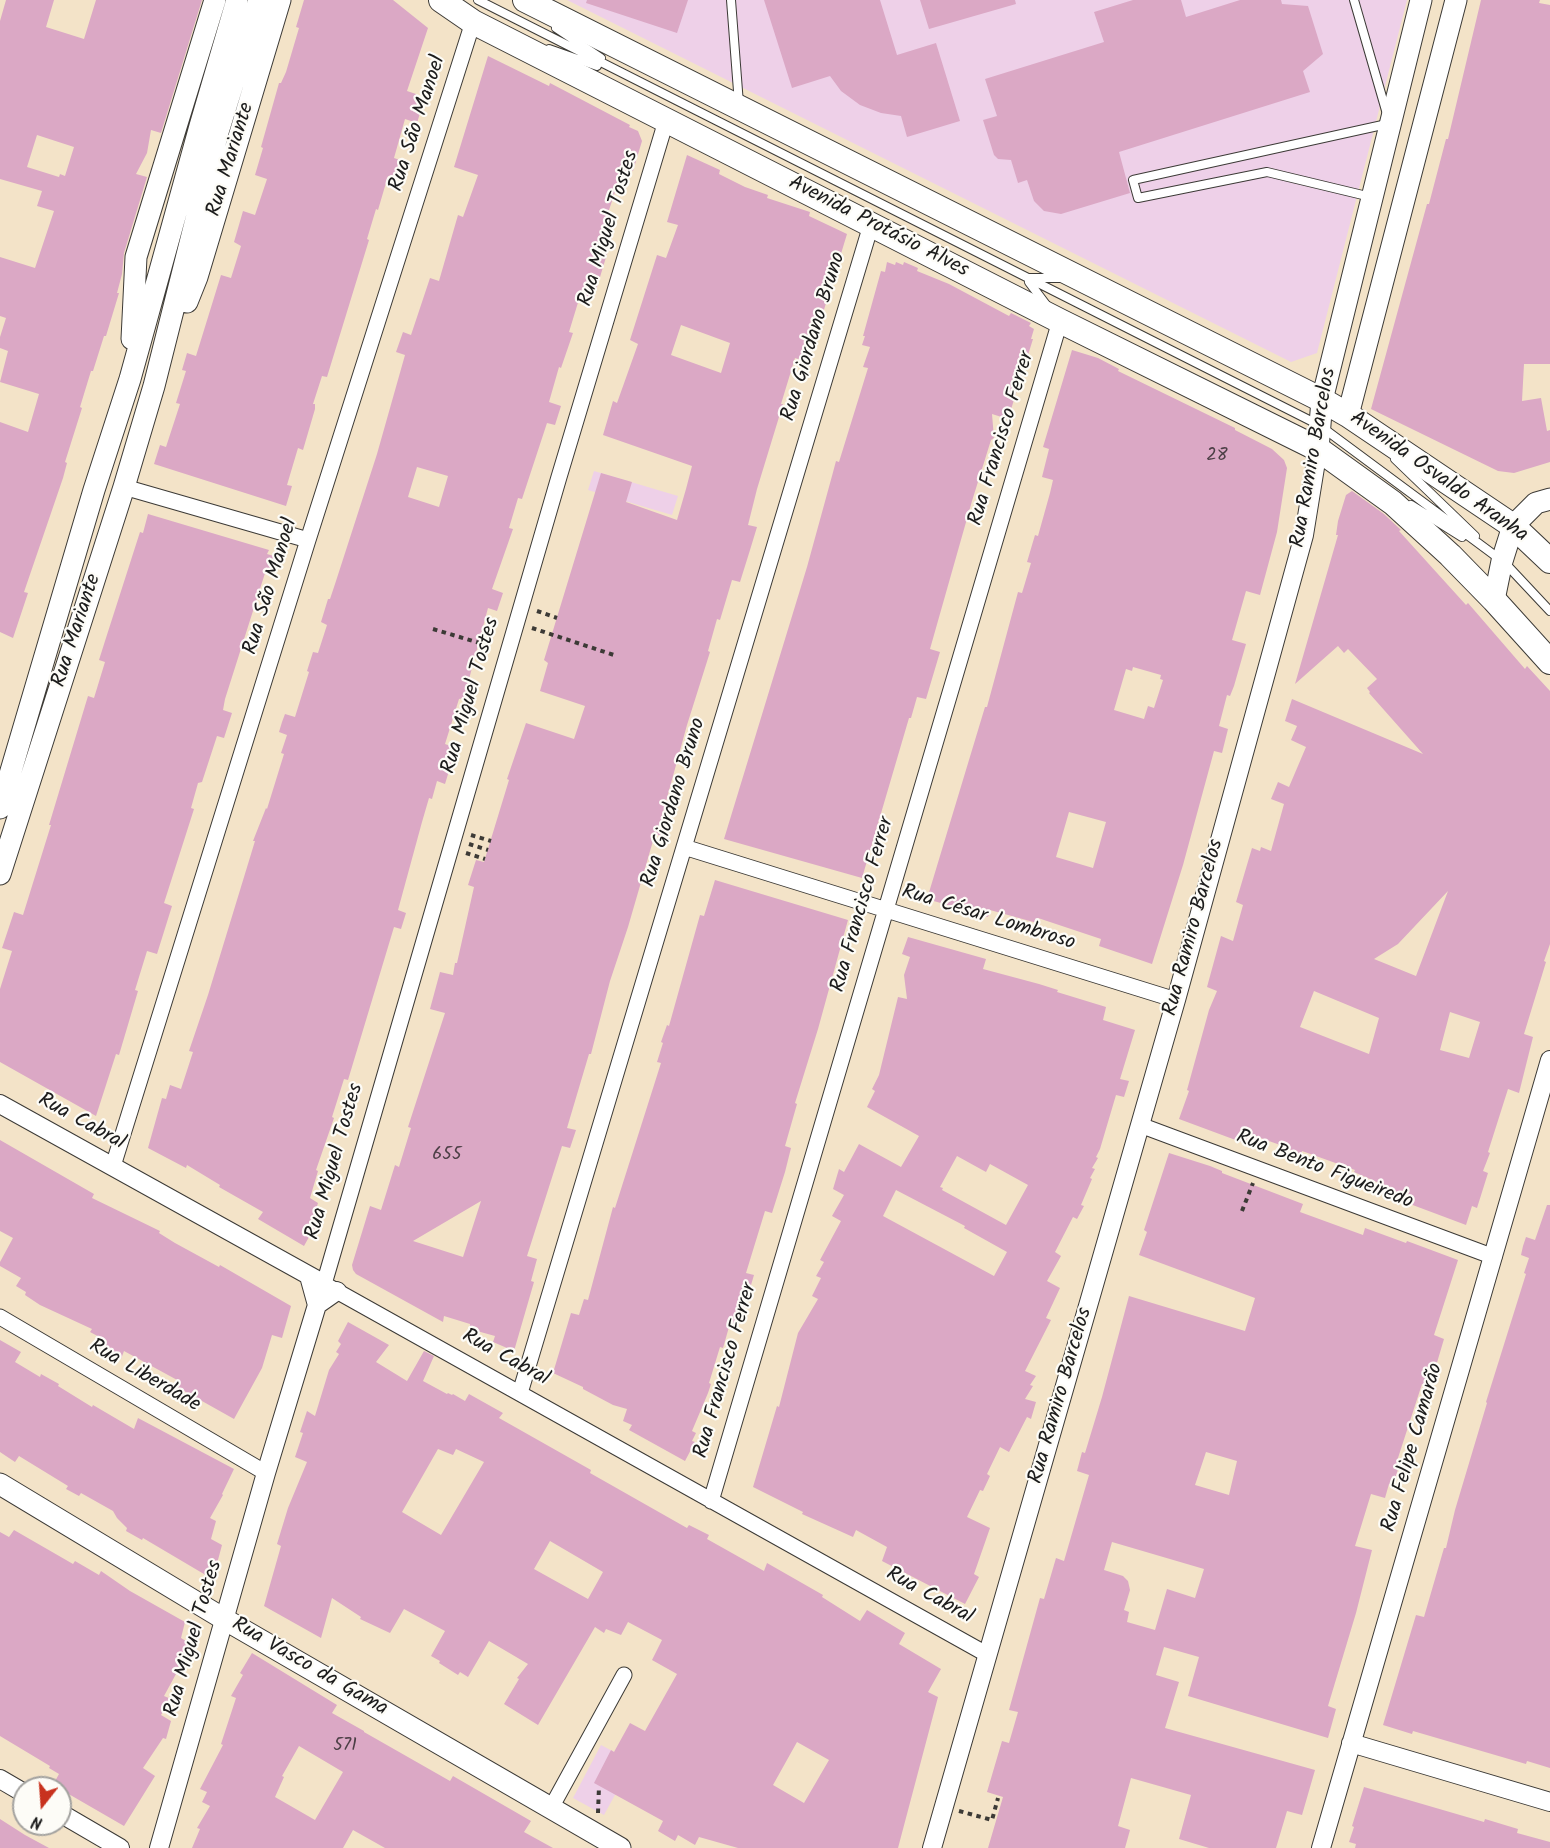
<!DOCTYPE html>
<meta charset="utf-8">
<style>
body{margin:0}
#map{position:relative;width:1550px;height:1848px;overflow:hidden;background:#f3e3c8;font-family:Kalam,sans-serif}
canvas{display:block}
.north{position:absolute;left:12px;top:1776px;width:60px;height:60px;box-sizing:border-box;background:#fdfcf7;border:2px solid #a3a29f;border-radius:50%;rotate:197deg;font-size:16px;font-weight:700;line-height:24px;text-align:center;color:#1c1c1c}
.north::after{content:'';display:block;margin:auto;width:21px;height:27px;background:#c8321e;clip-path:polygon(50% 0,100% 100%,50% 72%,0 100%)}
</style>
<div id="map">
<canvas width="1550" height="1848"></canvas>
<div class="north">N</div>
</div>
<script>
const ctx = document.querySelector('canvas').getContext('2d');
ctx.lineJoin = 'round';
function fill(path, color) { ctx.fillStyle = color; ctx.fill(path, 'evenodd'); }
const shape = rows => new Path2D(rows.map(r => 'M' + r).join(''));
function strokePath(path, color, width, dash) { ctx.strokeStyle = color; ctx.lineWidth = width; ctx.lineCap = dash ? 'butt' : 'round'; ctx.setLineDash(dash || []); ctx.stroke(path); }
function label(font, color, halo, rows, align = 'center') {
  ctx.font = font + ' Kalam,sans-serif'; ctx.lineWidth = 4.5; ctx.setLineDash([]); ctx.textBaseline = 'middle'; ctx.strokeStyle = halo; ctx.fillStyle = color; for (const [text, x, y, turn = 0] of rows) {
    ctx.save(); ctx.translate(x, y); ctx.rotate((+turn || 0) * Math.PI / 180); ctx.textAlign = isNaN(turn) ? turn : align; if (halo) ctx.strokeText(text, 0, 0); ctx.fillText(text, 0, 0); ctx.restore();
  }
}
const built = shape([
 [567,0,1407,0,1317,353,1291,362],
 [594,471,678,496,672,515,588,490],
 [601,1745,633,1762,604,1815,573,1798]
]);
const building = shape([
 [6,0,54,0,46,27,84,39,96,0,202,0,161,133,151,130,147,153,136,174,147,177,124,253,122,274,117,293,119,293,106,336,104,336,93,371,91,371,80,407,82,408,65,462,67,463,63,478,24,592,28,593,13,638,0,632,0,422,28,432,39,394,0,382,8,351,0,348,0,337,6,318,0,316,0,257,35,268,54,211,37,206,42,191,0,179,0,21],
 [37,135,74,147,65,176,60,174,59,177,27,167],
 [304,0,393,0,428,28,407,91,416,94,415,97,424,100,417,123,405,119,394,158,403,161,397,179,388,176,378,210,376,209,367,239,369,240,327,377,322,376,313,404,315,404,315,409,303,450,298,448,287,485,292,486,286,506,154,464,160,445,166,447,180,404,176,403,186,371,182,370,187,353,196,356,221,275,231,278,241,246,234,242,243,211,255,215,267,179,255,175,263,148,261,147,279,83,281,83,286,72,299,28,296,27],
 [587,0,688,0,677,33,586,3],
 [764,0,880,0,897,55,936,43,960,121,907,137,901,116,881,113,860,105,841,91,830,76,792,88],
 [920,0,1015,0,1016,4,929,29],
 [1133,0,1181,0,1186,17,1240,0,1281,0,1282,4,1308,6,1323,54,1303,71,1310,92,1119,152,1130,193,1061,214,1044,211,1034,201,1027,180,1018,183,1011,160,998,159,994,155,983,120,997,116,985,79,1104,42,1094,12],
 [1481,0,1540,0,1539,3,1550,5,1550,364,1524,364,1522,401,1541,398,1547,431,1550,430,1550,462,1514,473,1498,471,1371,409,1427,204,1429,204,1446,139,1448,139],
 [488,56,549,86,550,83,630,125,629,127,638,131,642,141,633,171,631,170,623,194,615,192,603,228,614,231,593,300,580,296,569,332,573,333,561,368,559,367,549,402,561,406,555,425,547,423,522,499,518,498,509,528,513,529,492,589,503,593,497,611,488,608,464,698,459,699,445,744,456,748,445,784,437,781,432,799,429,798,422,822,398,910,406,913,401,929,394,927,348,1080,344,1079,332,1117,334,1118,316,1170,318,1171,310,1198,318,1203,316,1209,320,1211,311,1239,309,1237,304,1246,258,1219,263,1212,219,1187,220,1185,187,1165,186,1168,148,1148,162,1098,166,1099,170,1085,181,1089,193,1052,189,1051,208,995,255,841,253,841,266,808,267,809,284,754,281,753,287,735,279,732,282,722,285,714,295,717,309,672,307,671,313,652,318,653,327,625,321,622,328,599,330,599,336,581,377,454,405,355,396,352,403,332,411,335,430,278,439,281,458,215,463,217,478,175,454,167],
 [417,467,448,476,439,507,408,497],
 [687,155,720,170,719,174,745,187,768,195,767,198,810,212,809,216,847,234,823,313,820,312,808,362,795,358,781,404,783,404,757,489,748,525,757,527,750,550,740,582,732,580,720,620,717,619,708,651,710,652,687,725,662,816,669,818,664,837,655,834,628,927,610,981,591,1054,589,1054,567,1128,576,1130,570,1148,562,1146,527,1256,537,1259,531,1281,534,1282,514,1351,493,1342,495,1336,477,1331,478,1328,470,1326,470,1324,444,1316,443,1322,356,1274,353,1270,352,1265,370,1206,381,1210,395,1165,399,1167,411,1128,408,1127,445,1013,430,1009,440,972,453,975,455,963,457,963,474,887,468,885,476,860,484,862,509,780,507,779,526,723,574,739,585,706,540,691,548,663,544,660,601,473,632,482,626,502,677,520,686,489,692,466,603,435,613,401,617,403,638,344,630,340,657,255,666,258,678,225,667,222],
 [681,325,730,343,721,373,671,355],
 [481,1201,463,1257,413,1241],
 [887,262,895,265,896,262,903,265,904,262,918,268,917,271,949,284,1009,316,1011,313,1031,323,1029,326,1034,329,1031,339,1033,339,1008,419,992,414,994,438,991,440,972,501,930,649,940,652,926,699,917,697,911,718,909,718,862,878,724,839,807,567,832,476,836,461,839,462,868,368,863,367,870,347,862,345,865,336,863,336,881,271,885,272],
 [1072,350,1098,358,1119,369,1118,371,1235,428,1235,430,1272,449,1284,460,1287,468,1277,532,1260,595,1246,591,1232,640,1246,644,1234,686,1230,696,1227,695,1219,726,1228,729,1222,753,1214,751,1183,865,1152,964,1099,946,1101,939,1038,918,1037,923,990,910,988,917,927,899,985,707,987,707,1018,592,1022,593,1031,563,1027,562,1035,535,1038,536,1050,493,1053,480,1042,477,1049,449,1043,447],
 [1133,667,1161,675,1160,679,1163,680,1154,708,1148,706,1144,719,1114,710,1126,669,1132,671],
 [1069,812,1106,822,1093,868,1056,857],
 [1352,491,1384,514,1401,530,1399,531,1466,605,1468,603,1525,669,1527,666,1550,691,1550,944,1544,961,1546,962,1524,1034,1533,1037,1519,1093,1508,1089,1488,1152,1490,1153,1483,1171,1488,1173,1477,1208,1472,1206,1466,1225,1386,1195,1388,1187,1354,1172,1355,1170,1302,1151,1301,1155,1283,1147,1283,1146,1252,1135,1249,1145,1179,1119,1189,1091,1187,1090,1209,1010,1217,991,1207,987,1221,936,1233,941,1243,905,1236,902,1252,848,1260,851,1261,847,1271,851,1284,804,1271,799,1278,782,1289,787,1306,747,1291,740,1297,726,1285,721,1292,699,1423,754,1369,693,1370,692,1367,688,1377,679,1348,649,1344,653,1338,646,1295,684,1338,535,1336,535,1338,521,1346,495],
 [1448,891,1416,976,1374,959,1398,944],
 [1314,991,1379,1018,1369,1054,1300,1027],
 [1450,1012,1480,1022,1469,1058,1440,1050],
 [148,514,269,550,267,554,277,557,273,572,266,570,225,699,223,710,232,713,224,738,217,736,202,782,198,783,191,808,194,809,164,903,172,906,157,954,147,951,135,990,138,991,119,1055,116,1054,96,1116,0,1062,0,989,12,951,2,948,14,912,23,915,51,825,49,825,88,696,94,698,105,662,99,660,105,641,140,532,143,533],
 [715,880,848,920,818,1029,795,1103,797,1104,785,1146,791,1148,785,1172,772,1213,765,1211,746,1273,754,1275,743,1312,737,1329,729,1327,723,1348,720,1347,709,1383,711,1384,708,1393,692,1431,696,1433,692,1441,695,1442,685,1461,629,1430,632,1425,623,1421,627,1409,613,1405,583,1389,583,1387,553,1373,571,1313,579,1315,584,1299,588,1300,613,1207,615,1208,661,1063,657,1062,663,1043,661,1042,667,1025,669,1026,700,915,704,916],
 [908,937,986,959,983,969,1039,984,1058,990,1057,992,1106,1007,1103,1020,1135,1030,1120,1079,1129,1081,1124,1097,1116,1095,1100,1149,1096,1157,1098,1158,1092,1168,1095,1169,1090,1178,1092,1179,1081,1205,1084,1206,1077,1219,1073,1217,1055,1252,1061,1256,1047,1281,1060,1288,1046,1318,1051,1320,1025,1371,1036,1376,1030,1385,1033,1386,1025,1399,1036,1402,1031,1419,1027,1417,1009,1452,1000,1447,987,1474,990,1476,983,1491,980,1490,967,1517,990,1528,974,1574,979,1577,965,1604,882,1561,887,1547,856,1530,853,1537,802,1514,803,1512,753,1487,777,1406,779,1407,798,1333,818,1299,812,1296,821,1278,816,1276,824,1262,820,1260,841,1221,832,1216,844,1195,833,1189,839,1169,844,1172,859,1144,901,1167,919,1136,867,1107,875,1091,872,1089,879,1075,898,997,907,999,904,975,910,957,902,954],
 [957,1156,986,1172,990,1164,1028,1185,1006,1225,942,1190,943,1188,940,1187],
 [896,1190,965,1226,964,1228,1007,1252,994,1276,883,1216],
 [0,1140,94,1194,92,1198,160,1231,159,1233,175,1243,219,1267,220,1265,291,1306,282,1338,272,1335,262,1368,234,1419,177,1387,179,1381,124,1351,121,1359,103,1349,107,1341,90,1332,92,1329,40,1305,25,1295,26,1292,16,1286,21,1278,0,1266,0,1262,13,1238,0,1231],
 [1169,1153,1210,1166,1222,1171,1222,1173,1303,1204,1300,1212,1363,1235,1365,1228,1406,1243,1407,1241,1458,1260,1434,1335,1444,1339,1430,1386,1422,1384,1397,1461,1400,1461,1396,1476,1394,1477,1392,1485,1389,1484,1385,1498,1371,1494,1355,1546,1372,1550,1356,1613,1328,1706,1336,1709,1328,1738,1188,1696,1199,1657,1164,1647,1156,1675,1179,1682,1165,1728,1315,1770,1302,1815,1287,1811,1276,1848,1209,1848,1179,1839,1191,1795,1131,1778,1118,1826,1130,1830,1125,1848,988,1848,1003,1797,987,1792,1002,1741,1009,1743,1018,1712,1009,1710,1040,1598,1044,1599,1056,1558,1064,1561,1089,1475,1077,1471,1082,1452,1085,1453,1102,1397,1129,1296,1245,1331,1255,1298,1139,1255,1147,1232,1144,1230],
 [1206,1452,1237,1461,1229,1495,1195,1485],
 [1112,1542,1204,1569,1195,1598,1167,1589,1155,1630,1127,1622,1129,1612,1124,1610,1130,1590,1128,1581,1123,1576,1104,1570],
 [1547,1205,1550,1205,1550,1768,1527,1761,1526,1764,1413,1731,1412,1734,1383,1725,1416,1615,1424,1617,1444,1548,1446,1548,1455,1510,1487,1403,1486,1402,1526,1274,1524,1273,1529,1258,1521,1255,1523,1246,1526,1237,1535,1240],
 [348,1322,389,1345,376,1362,407,1381,424,1351,434,1356,423,1381,447,1394,448,1393,452,1395,453,1394,465,1401,469,1394,503,1413,499,1418,591,1470,590,1473,687,1528,689,1525,709,1535,707,1539,764,1571,767,1563,823,1595,822,1597,860,1621,867,1610,905,1633,899,1644,941,1669,928,1692,938,1697,898,1848,738,1848,699,1837,695,1845,678,1835,675,1841,658,1831,663,1821,594,1783,611,1750,614,1752,630,1723,645,1731,677,1674,652,1660,662,1640,628,1622,621,1635,606,1629,604,1633,595,1627,538,1725,504,1704,519,1679,517,1678,528,1664,489,1641,468,1677,460,1672,458,1675,439,1663,440,1661,431,1656,445,1631,404,1609,390,1633,360,1619,361,1617,332,1598,321,1638,264,1606,281,1546,277,1544,288,1508,307,1462,295,1457,303,1433,300,1432,307,1411,315,1416,329,1370,339,1354,336,1352,341,1344,338,1341],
 [438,1449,453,1455,456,1449,484,1462,441,1535,402,1512],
 [550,1541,603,1572,588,1599,534,1569],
 [797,1742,829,1760,804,1803,773,1785],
 [0,1340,21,1352,15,1362,40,1377,41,1374,59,1384,58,1386,92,1407,93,1405,134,1429,138,1418,234,1469,222,1494,223,1495,210,1518,216,1521,211,1539,222,1545,215,1571,209,1577,143,1538,142,1540,126,1531,127,1528,117,1518,113,1511,81,1493,79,1496,66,1489,68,1486,19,1456,15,1462,0,1452],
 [14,1530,73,1564,75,1561,99,1575,101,1571,130,1591,185,1622,181,1638,193,1645,187,1665,182,1663,164,1696,171,1699,161,1715,171,1721,166,1739,163,1738,143,1768,155,1776,124,1826,60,1789,54,1783,59,1774,49,1768,50,1766,0,1736,0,1532,9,1537],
 [252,1653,337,1705,332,1713,364,1731,364,1732,450,1781,453,1776,531,1821,524,1832,553,1848,385,1848,353,1830,343,1848,192,1848,200,1829,197,1828,210,1806,202,1802,207,1792,200,1789,223,1745,221,1744,236,1698,231,1696,243,1675,240,1673],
 [299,1746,343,1772,315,1820,275,1797,284,1777,282,1776],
 [1364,1787,1484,1822,1485,1819,1518,1829,1517,1833,1550,1842,1550,1848,1355,1848,1356,1844,1349,1842,1354,1827,1352,1826],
 [0,1819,25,1835,49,1848,0,1848]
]);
const path = shape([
 [537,611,557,618],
 [532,628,617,656],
 [433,629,493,647],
 [471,835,491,841],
 [469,844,488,850],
 [466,853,485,859],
 [1242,1211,1253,1183],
 [959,1811,992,1820,998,1798],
 [598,1813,599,1786]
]);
const service = shape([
 [478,0,1319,425,1501,560],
 [731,0,739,104],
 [1354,0,1387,114],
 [556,28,601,58],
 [549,49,597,66],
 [1371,197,1267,172,1138,198,1133,180,1387,124],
 [1028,278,1061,278],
 [1029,282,1047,306],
 [1395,459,1475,536],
 [1411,505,1462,537],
 [1504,562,1550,611]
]);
const minor = shape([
 [666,121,559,477,324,1284,988,1655],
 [124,487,308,540],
 [684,847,1176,1000],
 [1140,1125,1494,1257],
 [113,1166,308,540,473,22],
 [0,1317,266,1473],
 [520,1393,871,225],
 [711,1501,1060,321],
 [551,1808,624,1675]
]);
const tertiary = shape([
 [0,1104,319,1281],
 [317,1305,337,1291],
 [1351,1743,1550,1802],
 [0,1779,24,1793],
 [60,1813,120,1848],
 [159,1848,266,1473,317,1305,309,1276],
 [932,1848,1176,1000,1304,535,1318,449],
 [1321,1848,1550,1060]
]);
const secondary = shape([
 [187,302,197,277,280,0],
 [132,339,136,257,215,0],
 [1348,415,1456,0],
 [1318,449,1322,400,1421,0],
 [1494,600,1502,561,1513,526,1536,503,1550,499],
 [0,808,94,490,130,379,200,126,237,0],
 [0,874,124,487,154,386,218,132,259,0],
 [0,1484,224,1619,620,1848]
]);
const primary = shape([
 [441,0,473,22,1060,321,1318,449,1393,503,1450,555,1494,600,1550,662],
 [525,0,1322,400,1348,415,1513,526,1550,561]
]);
const numberNames = [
 ["28",1217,457],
 ["655",447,1156],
 ["571",345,1747]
];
const streetNames = [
 ["Rua São Manoel",419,124,-72],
 ["Rua Mariante",232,160,-73],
 ["Avenida Protásio Alves",878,228,27],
 ["Rua Miguel Tostes",610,229,-73],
 ["Rua Giordano Bruno",815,337,-73],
 ["Rua Francisco Ferrer",1003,439,-73],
 ["Rua Ramiro Barcelos",1315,458,-80],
 ["Avenida Osvaldo Aranha",1438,478,35],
 ["Rua São Manoel",272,587,-73],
 ["Rua Mariante",78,631,-72],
 ["Rua Miguel Tostes",472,696,-74],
 ["Rua Giordano Bruno",675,803,-73],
 ["Rua Francisco Ferrer",864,905,-74],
 ["Rua César Lombroso",988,919,17],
 ["Rua Ramiro Barcelos",1195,928,-75],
 ["Rua Cabral",81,1123,29],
 ["Rua Miguel Tostes",336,1162,-74],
 ["Rua Bento Figueiredo",1324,1171,21],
 ["Rua Cabral",505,1359,29],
 ["Rua Francisco Ferrer",727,1371,-74],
 ["Rua Liberdade",144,1377,30],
 ["Rua Ramiro Barcelos",1062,1396,-74],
 ["Rua Felipe Camarão",1414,1448,-74],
 ["Rua Cabral",929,1597,29],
 ["Rua Miguel Tostes",195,1639,-74],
 ["Rua Vasco da Gama",309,1668,30]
];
fill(built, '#eed0e8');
fill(building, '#dba8c5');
strokePath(service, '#3c3a36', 10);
strokePath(minor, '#3c3a36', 17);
strokePath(tertiary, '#3c3a36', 20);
strokePath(secondary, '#3c3a36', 23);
strokePath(primary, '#3c3a36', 26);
strokePath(path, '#3c3a36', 4, [4.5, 4.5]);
strokePath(service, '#fff', 8);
strokePath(minor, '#fff', 15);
strokePath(tertiary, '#fff', 18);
strokePath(secondary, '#fff', 21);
strokePath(primary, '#fff', 24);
label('18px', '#4c3f46', null, numberNames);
label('21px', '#1c1c1c', '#fdfcf7', streetNames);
</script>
